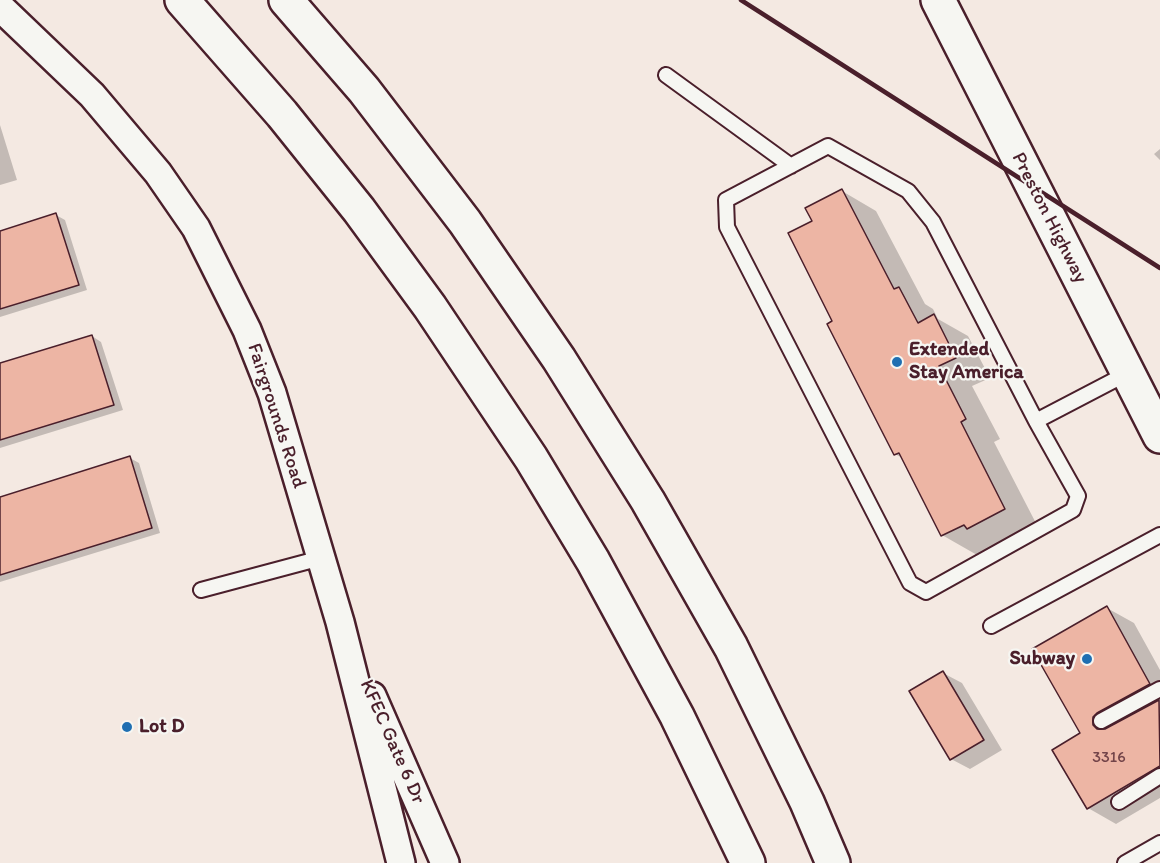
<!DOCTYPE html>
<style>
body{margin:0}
canvas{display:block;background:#f4e9e2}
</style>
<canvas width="1160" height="863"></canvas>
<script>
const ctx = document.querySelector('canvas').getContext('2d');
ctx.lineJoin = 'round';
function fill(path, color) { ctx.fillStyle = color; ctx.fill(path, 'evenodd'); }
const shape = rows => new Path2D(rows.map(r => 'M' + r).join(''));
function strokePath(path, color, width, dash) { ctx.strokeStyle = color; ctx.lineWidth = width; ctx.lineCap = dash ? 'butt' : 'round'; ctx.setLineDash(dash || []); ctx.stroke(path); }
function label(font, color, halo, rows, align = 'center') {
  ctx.font = font + ' Itim,sans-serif'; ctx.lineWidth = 4.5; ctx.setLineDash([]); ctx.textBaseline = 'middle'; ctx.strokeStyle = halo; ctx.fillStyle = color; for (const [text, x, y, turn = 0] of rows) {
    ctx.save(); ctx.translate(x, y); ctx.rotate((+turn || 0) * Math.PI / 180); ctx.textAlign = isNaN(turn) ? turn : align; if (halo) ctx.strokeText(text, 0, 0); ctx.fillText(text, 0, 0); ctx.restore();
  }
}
const shadow = shape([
 [0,125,17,180,0,185],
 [1160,149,1160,160,1154,154],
 [842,191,876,211,925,304,933,309,938,319,968,336,990,378,972,386,1000,439,994,442,1039,529,977,555,942,535,904,459,895,454,834,321,814,222],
 [56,215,65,220,87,290,0,317,0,232],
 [92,336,101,342,123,410,0,448,0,364],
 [130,458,139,463,160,533,0,582,0,498],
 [1107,608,1134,623,1160,670,1160,798,1116,824,1088,808,1082,734],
 [943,673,962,683,1002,750,970,769,951,759]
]);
const building = shape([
 [842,189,894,289,899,287,918,323,934,314,956,358,939,366,966,419,961,422,1005,509,967,529,964,525,941,536,899,453,894,455,827,324,832,321,788,233,812,221,805,208,842,189],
 [56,213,79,285,0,309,0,231,56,213],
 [92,335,114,405,0,440,0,363,92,335],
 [130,456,152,528,0,575,0,497,130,456],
 [1107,606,1150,684,1097,713,1093,717,1093,725,1097,729,1105,729,1159,700,1160,766,1087,809,1052,750,1080,733,1032,649,1107,606],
 [943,671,984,740,950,760,909,691,943,671]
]);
const lane = shape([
 [666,75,791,166],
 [1036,421,1078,496,1073,510,926,592,910,583,727,227,726,200,828,146,908,191,933,222,1036,421,1128,373],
 [201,590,321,558],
 [991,626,1160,535],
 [1101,721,1160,689],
 [1119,802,1160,776],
 [1125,863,1160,843]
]);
const street = shape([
 [0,7,92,95,158,173,196,228,247,330,272,393,340,622,401,863],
 [372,696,445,863]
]);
const primary = shape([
 [938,0,1160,436]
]);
const highway = shape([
 [182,0,282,114,359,210,430,307,531,458,593,561,677,716,748,863],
 [286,0,364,90,465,222,559,359,648,501,731,647,807,802,833,863]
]);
const rail = shape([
 [741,0,1160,268]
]);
const markers = [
 [897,362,6,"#1f6fb2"],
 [1087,659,6,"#1f6fb2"],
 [127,727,6,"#1f6fb2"]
];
const numberNames = [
 ["3316",1109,758]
];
const streetNames = [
 ["Preston Highway",1049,218,63],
 ["Fairgrounds Road",276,416,72],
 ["KFEC Gate 6 Dr",392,742,66]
];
const poiNames = [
 ["Extended",909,350],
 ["Stay America",909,373],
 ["Subway",1075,659,"right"],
 ["Lot D",139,727]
];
fill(shadow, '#0003');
fill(building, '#edb5a4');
strokePath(building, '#4a1f2b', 1.5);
strokePath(lane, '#4a1f2b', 18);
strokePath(street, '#4a1f2b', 32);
strokePath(primary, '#4a1f2b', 38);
strokePath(highway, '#4a1f2b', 38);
strokePath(lane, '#f6f6f2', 14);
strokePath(street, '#f6f6f2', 27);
strokePath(primary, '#f6f6f2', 33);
strokePath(highway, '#f6f6f2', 33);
strokePath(rail, '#4a1f2b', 4.5);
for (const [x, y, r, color] of markers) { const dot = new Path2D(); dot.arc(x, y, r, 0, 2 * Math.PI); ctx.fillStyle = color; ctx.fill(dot); strokePath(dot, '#f6f6f2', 2); }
label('16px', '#734449', null, numberNames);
label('20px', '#4a1f2b', '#f6f6f2', streetNames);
label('bold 20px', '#4a1f2b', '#f6f6f2', poiNames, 'left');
</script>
